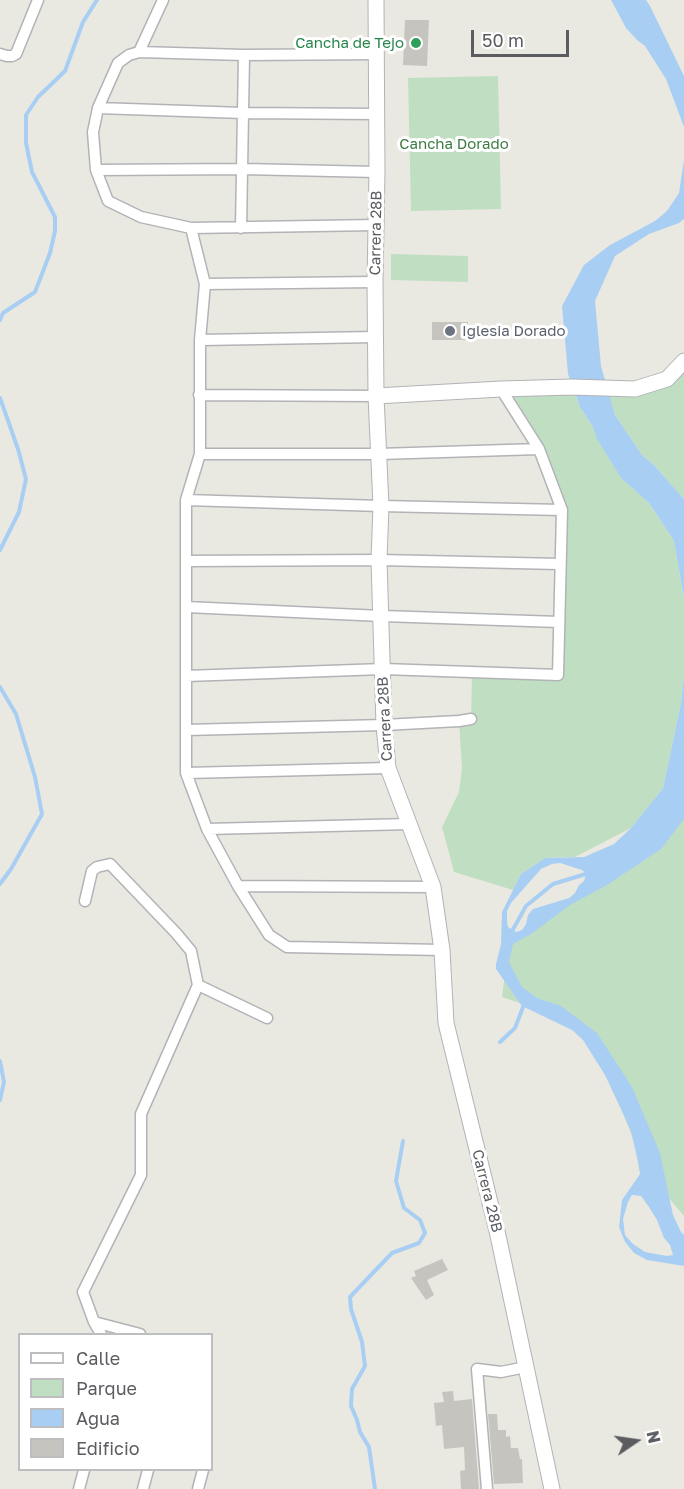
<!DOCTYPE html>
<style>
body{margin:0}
#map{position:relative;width:684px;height:1489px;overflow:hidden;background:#eae9e1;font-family:"Golos Text",sans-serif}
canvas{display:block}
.legend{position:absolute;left:18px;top:1333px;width:195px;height:138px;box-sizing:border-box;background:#fff;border:2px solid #bdbebf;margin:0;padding:8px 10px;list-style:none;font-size:18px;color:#5a5c60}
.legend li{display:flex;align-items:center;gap:12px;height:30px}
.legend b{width:30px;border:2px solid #bdbebf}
.north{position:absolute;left:606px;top:1411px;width:60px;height:60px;-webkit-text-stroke:4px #fff;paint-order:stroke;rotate:77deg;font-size:16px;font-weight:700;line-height:24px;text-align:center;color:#5a5c60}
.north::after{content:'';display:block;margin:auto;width:21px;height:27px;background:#5a5c60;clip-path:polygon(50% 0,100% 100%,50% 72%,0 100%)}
.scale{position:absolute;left:471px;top:30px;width:98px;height:27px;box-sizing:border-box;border:3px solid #5a5c60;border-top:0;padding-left:8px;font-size:18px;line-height:21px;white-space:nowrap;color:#5a5c60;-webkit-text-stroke:4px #fff;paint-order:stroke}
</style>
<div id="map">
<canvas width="684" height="1489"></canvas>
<ul class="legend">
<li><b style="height:8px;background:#fff"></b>Calle</li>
<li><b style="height:16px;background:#c0dfc2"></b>Parque</li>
<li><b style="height:16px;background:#a8cff3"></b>Agua</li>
<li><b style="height:16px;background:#c6c4be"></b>Edificio</li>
</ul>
<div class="north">N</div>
<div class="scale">50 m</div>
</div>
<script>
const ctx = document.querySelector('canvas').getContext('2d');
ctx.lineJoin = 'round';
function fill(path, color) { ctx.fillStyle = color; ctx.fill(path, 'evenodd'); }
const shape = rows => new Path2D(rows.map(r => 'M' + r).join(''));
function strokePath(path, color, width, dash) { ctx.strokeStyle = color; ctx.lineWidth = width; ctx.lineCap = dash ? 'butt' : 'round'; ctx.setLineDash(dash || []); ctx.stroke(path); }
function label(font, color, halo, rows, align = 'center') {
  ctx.font = font + ' "Golos Text",sans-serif'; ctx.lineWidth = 6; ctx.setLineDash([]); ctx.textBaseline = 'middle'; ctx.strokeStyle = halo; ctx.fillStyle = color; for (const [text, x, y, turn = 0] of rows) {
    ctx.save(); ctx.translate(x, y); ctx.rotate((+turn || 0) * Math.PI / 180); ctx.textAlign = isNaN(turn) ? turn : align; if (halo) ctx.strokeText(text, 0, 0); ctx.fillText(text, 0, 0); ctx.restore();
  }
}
const green = shape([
 [498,76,501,209,411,211,408,78],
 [391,254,468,256,468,282,391,280],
 [684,361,684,499,653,464,642,455,615,415,606,388,635,389],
 [572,387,580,407,593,427,621,478,649,503,674,541,684,598,684,675,681,703,663,788,631,828,575,857,545,858,521,874,513,890,454,872,442,827,459,792,462,768,459,721,471,718,472,672,558,675,562,510,539,449,501,389],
 [684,815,684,1216,646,1171,588,1026,502,997,509,943]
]);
const water = shape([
 [611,0,646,0,650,6,684,76,684,127,666,79,645,46,637,40,626,28],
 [684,160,684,219,679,223,649,234,615,256,595,301,601,366,615,415,642,455,653,464,684,499,684,598,674,541,649,503,621,478,597,439,593,427,580,407,568,374,562,306,584,265,610,245,655,221,667,211,679,193],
 [684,675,684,819,661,849,607,885,570,905,531,934,513,944,509,962,522,987,537,998,561,1006,597,1033,632,1087,660,1153,673,1215,681,1232,684,1235,684,1266,647,1260,634,1253,625,1242,619,1227,622,1200,640,1174,638,1162,631,1131,620,1107,605,1075,583,1040,572,1030,522,1006,496,969,496,964,501,944,502,912,521,874,545,858,584,857,614,844,631,828,663,788,681,703],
 [560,863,582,870,586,874,584,881,579,885,575,893,569,898,533,909,528,915,526,924,522,930,516,932,508,927,507,922,507,911,511,903,541,869,552,864],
 [632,1195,641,1196,649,1207,657,1220,664,1238,670,1245,673,1255,667,1256,645,1252,633,1244,625,1235,623,1219,628,1202]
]);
const stream = shape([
 [0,320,3,313,35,292,50,253,55,231,55,217,32,172,26,143,26,115,38,97,65,71,83,22,97,0],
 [0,398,18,449,26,479,19,512,0,550],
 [0,687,16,714,35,777,42,814,11,869,0,884],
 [511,933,526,906,553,884,589,873],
 [500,1042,515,1028,525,1002],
 [0,1061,4,1082,0,1100],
 [375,1489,369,1447,360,1432,357,1420,351,1406,352,1389,365,1366,362,1342,351,1309,350,1297,392,1253,419,1243,425,1233,420,1220,404,1208,396,1181,403,1141]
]);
const building = shape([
 [405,20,429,20,427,66,403,65],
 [432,322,468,322,468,340,432,340],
 [442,1259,448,1270,427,1280,434,1295,426,1300,411,1278,416,1276,414,1271],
 [453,1391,454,1401,472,1399,479,1489,461,1489,460,1471,465,1470,464,1447,444,1449,442,1425,436,1426,434,1403,444,1402,442,1392],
 [488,1414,497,1414,498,1430,506,1430,506,1437,510,1436,511,1448,518,1448,520,1459,522,1459,523,1483,494,1484]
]);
const street = shape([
 [139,52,163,0],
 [0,54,7,56,12,56,16,54,38,0],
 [98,108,243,113,376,114],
 [96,170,243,169,377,172],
 [376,225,191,228,141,217,108,201,96,170,93,132,98,108,118,63,129,55,139,52,244,55,377,54],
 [191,228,205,284,200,340,200,454,186,500,186,773,207,829,238,886,269,935,287,947,442,950],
 [241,228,244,55],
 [205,284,375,282],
 [200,340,376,337],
 [199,395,376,396],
 [200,454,379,454,539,449],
 [186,500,381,506,562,510],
 [187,561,379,560,560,564],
 [186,607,382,616,559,622],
 [186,676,383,669,558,675,562,510,539,449,501,389],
 [186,730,384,725,459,721,471,719],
 [186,773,388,768],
 [207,829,410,824],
 [238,886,433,887],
 [85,901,92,871,97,867,110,864,176,933,191,951,198,985,141,1114,141,1175,83,1292,94,1322,101,1334],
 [198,985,267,1018],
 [94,1322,140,1334],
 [79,1489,84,1470],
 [143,1489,148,1470],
 [198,1489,203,1470],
 [487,1489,477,1369,501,1372,526,1367]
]);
const secondary = shape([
 [376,0,377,172,375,282,376,396,381,506,379,560,384,725,388,768,433,887,442,950,446,1023,497,1231,552,1489],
 [376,396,501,389,572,387,635,389,667,379,684,361]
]);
const markers = [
 [416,43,6,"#2e9e5b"],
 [450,331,6,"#6b7280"]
];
const leisureNames = [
 ["Cancha de Tejo",404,43]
];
const parkNames = [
 ["Cancha Dorado",454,144]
];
const streetNames = [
 ["Carrera 28B",376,233,-89],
 ["Carrera 28B",385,719,-93],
 ["Carrera 28B",487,1191,76]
];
const worshipNames = [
 ["Iglesia Dorado",462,331]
];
fill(green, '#c0dfc2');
fill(water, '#a8cff3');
strokePath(stream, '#a8cff3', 4);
fill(building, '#c6c4be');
strokePath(street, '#b2b3b7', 13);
strokePath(secondary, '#b1b3b7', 17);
strokePath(street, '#fff', 10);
strokePath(secondary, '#fff', 15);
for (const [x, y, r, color] of markers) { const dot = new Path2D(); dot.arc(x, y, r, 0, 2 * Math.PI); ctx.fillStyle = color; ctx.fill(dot); strokePath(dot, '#fff', 2); }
label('15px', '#27864d', '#fff', leisureNames, 'right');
label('15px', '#3e7b44', '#fff', parkNames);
label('15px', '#5a5c60', '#fff', streetNames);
label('15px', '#5b616d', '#fff', worshipNames, 'left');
</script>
